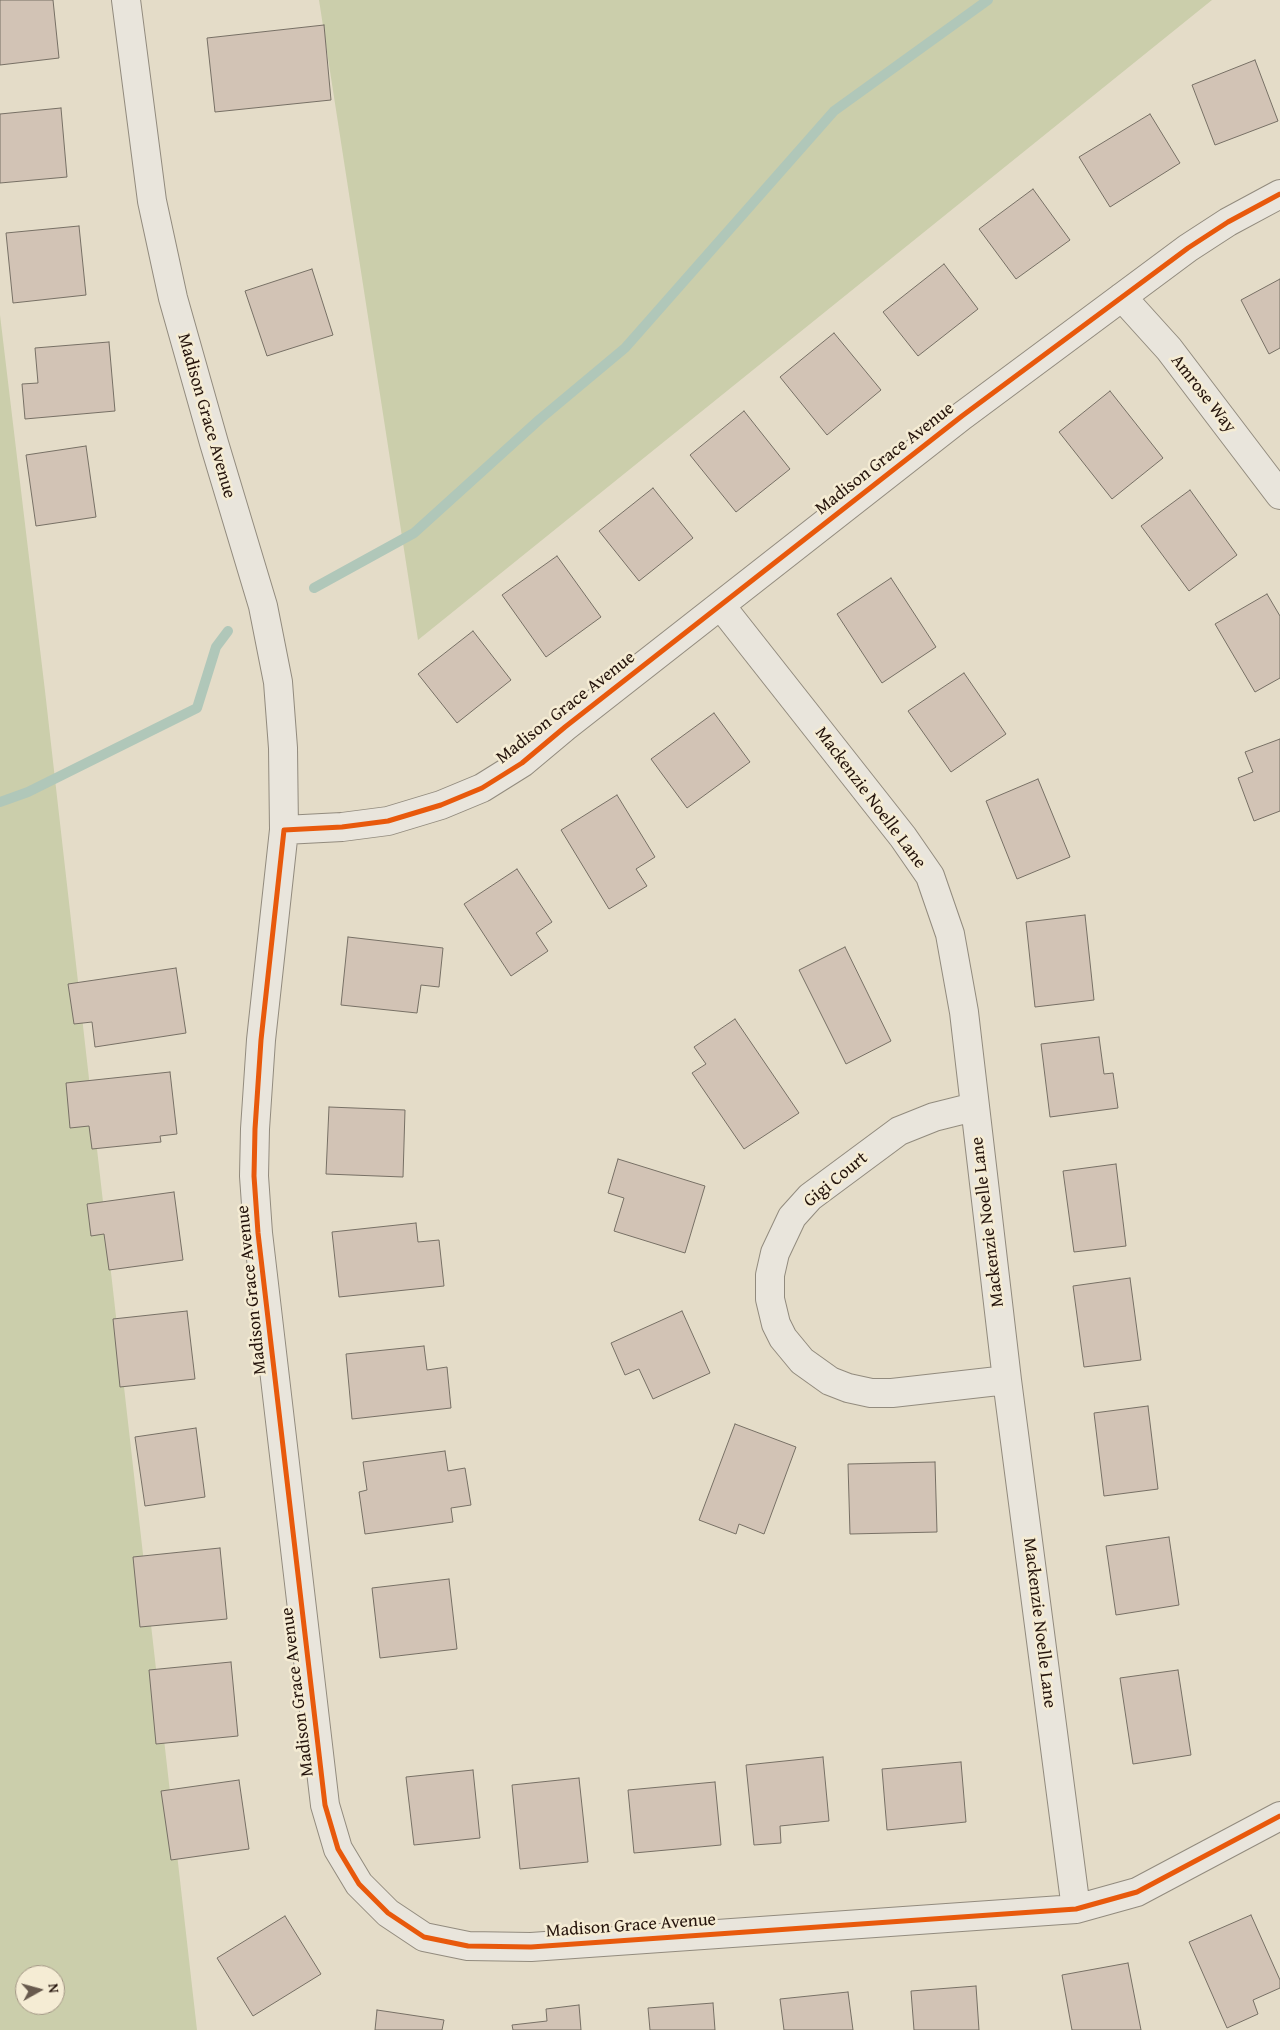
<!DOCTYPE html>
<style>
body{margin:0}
#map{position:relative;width:1280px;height:2030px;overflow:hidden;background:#e4dcc8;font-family:"Gentium Book Plus",serif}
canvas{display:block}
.north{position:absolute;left:15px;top:1965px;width:50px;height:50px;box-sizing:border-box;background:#f5ecd4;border:1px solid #a29684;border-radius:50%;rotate:83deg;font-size:14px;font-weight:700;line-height:20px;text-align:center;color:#25140c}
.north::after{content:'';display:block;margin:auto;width:18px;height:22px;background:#685a4e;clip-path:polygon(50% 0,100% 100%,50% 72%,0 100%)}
</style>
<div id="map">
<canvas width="1280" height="2030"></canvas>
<div class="north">N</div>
</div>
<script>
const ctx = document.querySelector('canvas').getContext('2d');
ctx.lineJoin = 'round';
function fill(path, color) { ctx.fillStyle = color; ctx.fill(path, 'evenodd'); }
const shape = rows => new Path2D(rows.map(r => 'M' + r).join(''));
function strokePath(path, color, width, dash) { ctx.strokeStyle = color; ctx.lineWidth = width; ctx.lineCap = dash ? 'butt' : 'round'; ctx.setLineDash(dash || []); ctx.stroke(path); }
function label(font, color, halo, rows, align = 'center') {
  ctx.font = font + ' "Gentium Book Plus",serif'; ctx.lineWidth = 5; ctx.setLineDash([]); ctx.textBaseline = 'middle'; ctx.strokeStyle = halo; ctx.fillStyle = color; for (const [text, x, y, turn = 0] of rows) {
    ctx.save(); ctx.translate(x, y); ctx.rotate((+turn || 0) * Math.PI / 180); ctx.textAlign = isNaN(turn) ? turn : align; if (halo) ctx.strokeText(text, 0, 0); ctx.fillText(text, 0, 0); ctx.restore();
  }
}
const green = shape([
 [319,0,1212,0,418,640],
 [0,315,45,691,197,2030,0,2030],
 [25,1975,55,1975,55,2005,25,2005]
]);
const stream = shape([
 [314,588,414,533,540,419,625,348,834,111,988,0],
 [0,802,28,792,197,708,216,647,228,631]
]);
const building = shape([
 [0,0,53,0,59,58,0,65,0,0],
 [324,25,331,100,215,112,207,38,324,25],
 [1255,60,1278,121,1215,145,1192,85,1255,60],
 [61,108,67,177,0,183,0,114,61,108],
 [1150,114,1180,163,1110,207,1079,157,1150,114],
 [1033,189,1070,240,1016,279,979,229,1033,189],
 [79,226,86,295,13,303,6,233,79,226],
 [944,264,978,309,918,356,883,312,944,264],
 [312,269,333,335,267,356,245,291,312,269],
 [1280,279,1280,348,1269,354,1241,300,1280,279],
 [834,333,881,390,827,435,780,377,834,333],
 [109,342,115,411,25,419,22,384,38,383,35,348,109,342],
 [1110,391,1163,458,1112,499,1059,432,1110,391],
 [744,411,790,469,736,512,690,455,744,411],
 [86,446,96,517,36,526,26,455,86,446],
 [653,488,693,538,639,581,599,531,653,488],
 [1190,490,1237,555,1189,591,1141,526,1190,490],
 [557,556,601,617,546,657,502,595,557,556],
 [891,578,936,647,882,683,837,614,891,578],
 [1267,594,1280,616,1280,678,1255,692,1215,624,1267,594],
 [473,631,511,680,457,723,418,674,473,631],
 [964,673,1006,734,951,772,908,711,964,673],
 [714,713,750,762,687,808,651,759,714,713],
 [1280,739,1280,811,1254,821,1238,778,1253,772,1245,752,1280,739],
 [1038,779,1070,857,1017,879,986,801,1038,779],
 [617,795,655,857,636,869,647,886,609,909,561,830,617,795],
 [517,869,552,922,536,933,548,951,511,976,464,904,517,869],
 [1085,915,1094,1000,1035,1007,1026,922,1085,915],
 [348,937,443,948,439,987,421,985,417,1013,341,1005,348,937],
 [845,947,891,1041,846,1064,799,970,845,947],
 [176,968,186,1033,95,1047,92,1022,74,1024,68,984,176,968],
 [735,1019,799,1113,744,1149,692,1073,706,1064,694,1047,735,1019],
 [1099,1037,1104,1074,1113,1073,1118,1108,1050,1117,1041,1044,1099,1037],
 [170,1072,177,1134,160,1136,161,1142,92,1149,89,1126,70,1128,66,1083,170,1072],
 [329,1107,405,1110,403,1177,326,1174,329,1107],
 [618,1159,705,1186,685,1253,614,1231,624,1198,608,1193,618,1159],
 [1116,1164,1126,1246,1074,1252,1063,1171,1116,1164],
 [174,1192,183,1260,109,1270,104,1234,91,1236,87,1204,174,1192],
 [416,1223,418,1242,439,1240,444,1286,339,1297,332,1232,416,1223],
 [1130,1278,1141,1360,1084,1367,1073,1286,1130,1278],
 [187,1311,195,1379,120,1387,113,1319,187,1311],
 [682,1311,710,1373,653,1399,639,1369,625,1375,611,1343,682,1311],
 [424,1346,427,1370,447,1367,451,1408,352,1419,346,1354,424,1346],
 [1148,1406,1158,1489,1104,1496,1094,1413,1148,1406],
 [735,1424,796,1447,764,1534,739,1524,736,1534,699,1520,735,1424],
 [196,1428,205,1497,145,1506,135,1437,196,1428],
 [445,1451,448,1471,465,1468,471,1505,451,1508,453,1522,365,1534,359,1492,367,1490,363,1462,445,1451],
 [935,1462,937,1532,850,1534,848,1464,935,1462],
 [1169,1537,1179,1605,1116,1615,1106,1546,1169,1537],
 [220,1548,227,1619,140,1627,133,1557,220,1548],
 [449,1579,457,1649,380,1658,372,1588,449,1579],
 [231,1662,238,1736,156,1744,149,1670,231,1662],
 [1178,1670,1191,1755,1133,1764,1120,1678,1178,1670],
 [823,1757,829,1821,780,1826,781,1843,754,1845,746,1765,823,1757],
 [961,1762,966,1822,887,1830,882,1769,961,1762],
 [473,1770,480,1838,414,1845,406,1777,473,1770],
 [579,1778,588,1862,520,1869,512,1785,579,1778],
 [239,1780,249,1849,171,1860,161,1791,239,1780],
 [715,1782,721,1845,634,1853,628,1790,715,1782],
 [1251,1915,1280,1980,1280,1988,1253,2000,1258,2014,1227,2028,1189,1942,1251,1915],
 [285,1916,321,1974,253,2016,217,1958,285,1916],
 [1128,1963,1141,2030,1072,2030,1062,1975,1128,1963],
 [976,1986,979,2030,914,2030,911,1991,976,1986],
 [848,1992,853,2030,784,2030,780,1999,848,1992],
 [713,2003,715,2030,650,2030,648,2008,713,2003],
 [579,2005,581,2030,513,2030,512,2025,547,2021,546,2009,579,2005],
 [377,2010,444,2020,442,2030,375,2030,377,2010]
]);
const street = shape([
 [126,0,152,201,173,298,214,443,263,606,278,682,283,748,284,830],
 [1280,194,1228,222,1188,248,962,416,565,727,522,763,482,788,441,805,388,821,342,827,284,830,261,1040,255,1129,254,1176,258,1233,325,1805,338,1849,359,1884,388,1913,424,1937,468,1946,531,1947,1076,1909,1137,1892,1280,1816],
 [1122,297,1169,349,1280,495],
 [721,606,903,837,930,876,950,934,964,1012,1007,1380,1076,1909],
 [974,1107,934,1117,899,1131,810,1197,792,1217,775,1253,770,1275,770,1299,776,1324,783,1338,802,1361,830,1381,848,1388,871,1393,892,1393,1007,1380]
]);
const cycleway = shape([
 [1280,194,1228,222,1188,248,962,416,565,727,522,763,482,788,441,805,388,821,342,827,284,830,261,1040,255,1129,254,1176,258,1233,325,1805,338,1849,359,1884,388,1913,424,1937,468,1946,531,1947,1076,1909,1137,1892,1280,1816]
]);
const streetNames = [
 ["Amrose Way",1203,394,52],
 ["Madison Grace Avenue",206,416,74],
 ["Madison Grace Avenue",885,459,-38],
 ["Madison Grace Avenue",566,708,-38],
 ["Mackenzie Noelle Lane",870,798,53],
 ["Gigi Court",836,1180,-39],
 ["Mackenzie Noelle Lane",988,1222,-97],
 ["Madison Grace Avenue",252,1290,-96],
 ["Mackenzie Noelle Lane",1039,1623,83],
 ["Madison Grace Avenue",298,1692,-97],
 ["Madison Grace Avenue",631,1926,-4]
];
fill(green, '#cbceab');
strokePath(stream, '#b0c7b9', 10);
fill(building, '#d2c3b5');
strokePath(building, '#777065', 1);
strokePath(street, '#928b7e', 30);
strokePath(street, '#e9e5dc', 28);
strokePath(cycleway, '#e8590c', 5);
label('18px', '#25140c', '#f5ecd4', streetNames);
</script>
